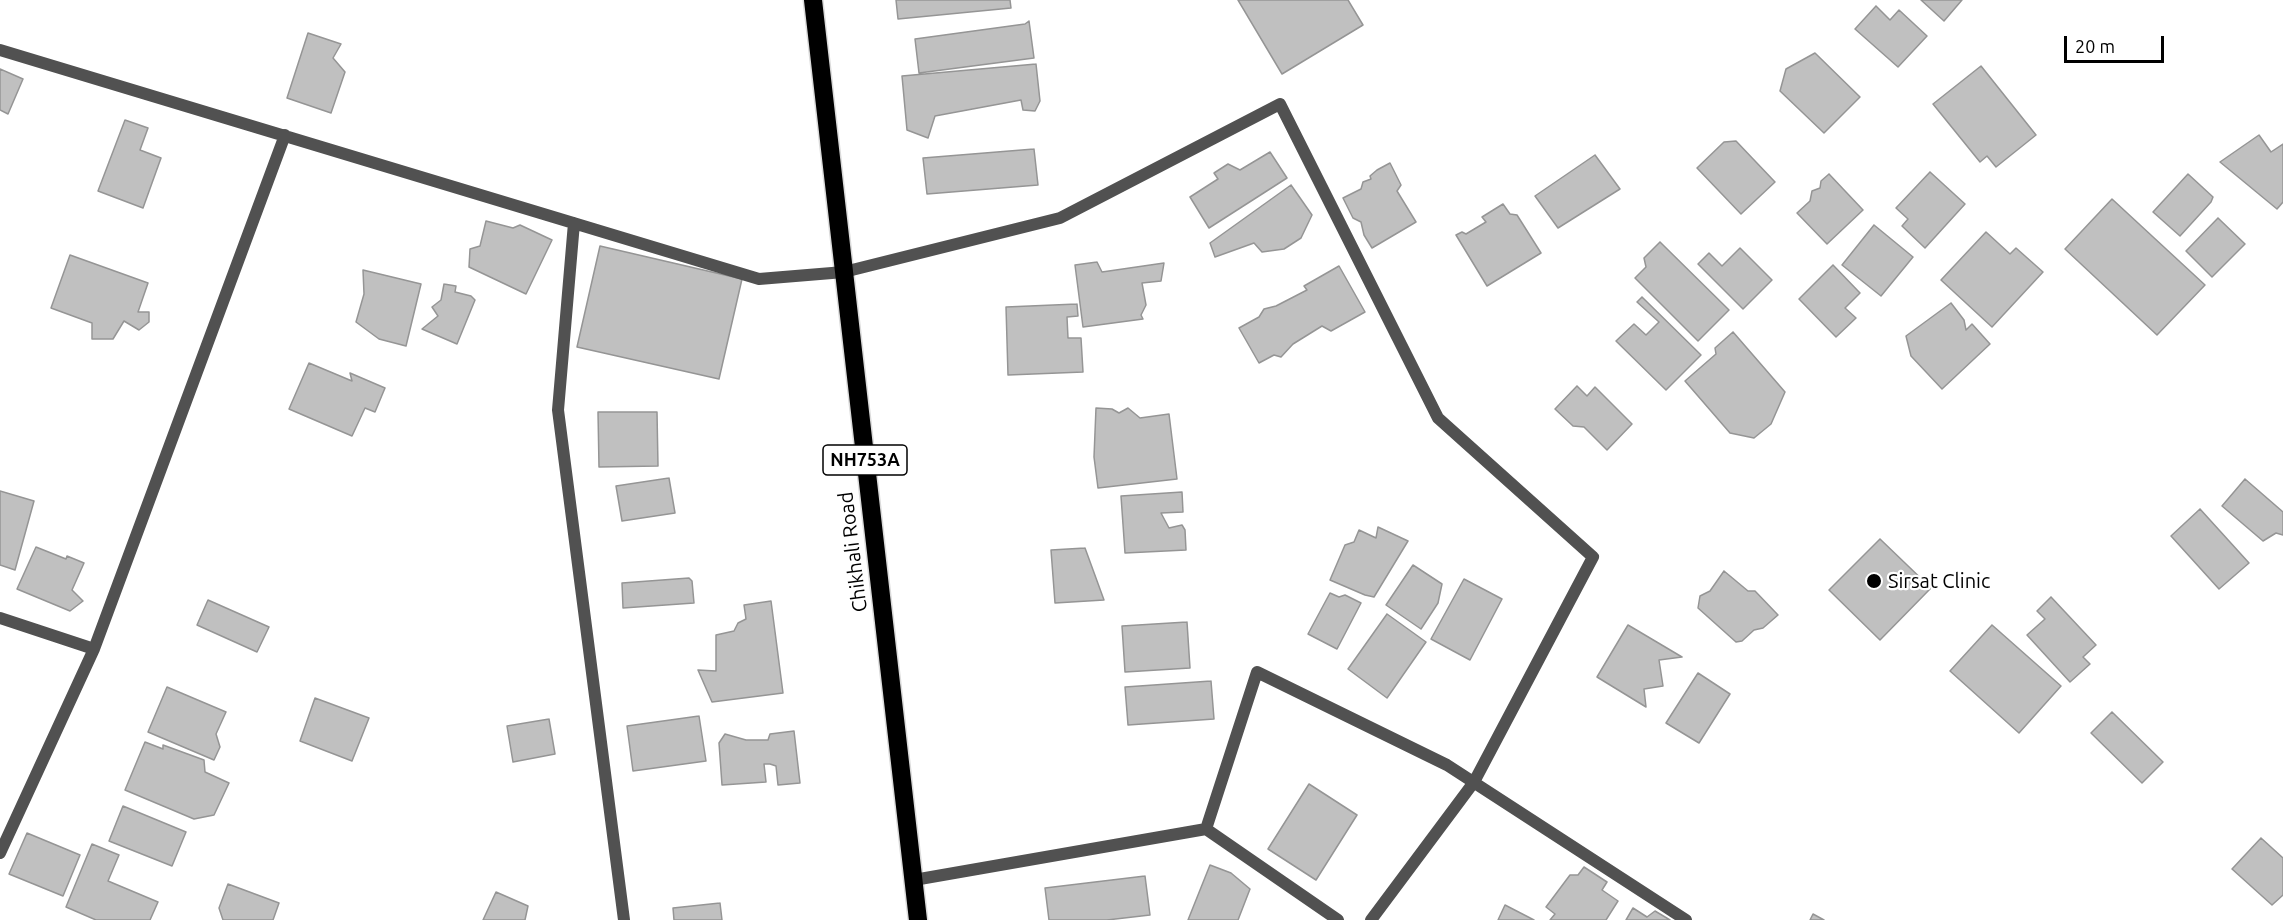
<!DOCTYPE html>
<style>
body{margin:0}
#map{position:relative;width:2283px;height:920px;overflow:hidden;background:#fff;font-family:Ubuntu,sans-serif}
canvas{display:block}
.scale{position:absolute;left:2064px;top:36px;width:100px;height:27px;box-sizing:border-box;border:3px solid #000;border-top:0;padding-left:8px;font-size:18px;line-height:21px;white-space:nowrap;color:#000;-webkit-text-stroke:4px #fff;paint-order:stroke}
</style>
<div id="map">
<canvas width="2283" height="920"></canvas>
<div class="scale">20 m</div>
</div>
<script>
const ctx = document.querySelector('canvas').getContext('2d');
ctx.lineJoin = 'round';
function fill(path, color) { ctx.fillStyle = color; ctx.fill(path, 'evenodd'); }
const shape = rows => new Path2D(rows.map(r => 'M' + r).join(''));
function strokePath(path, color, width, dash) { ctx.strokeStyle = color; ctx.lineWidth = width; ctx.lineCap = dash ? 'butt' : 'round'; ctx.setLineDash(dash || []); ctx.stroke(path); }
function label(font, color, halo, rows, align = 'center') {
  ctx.font = font + ' Ubuntu,sans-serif'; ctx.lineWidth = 4.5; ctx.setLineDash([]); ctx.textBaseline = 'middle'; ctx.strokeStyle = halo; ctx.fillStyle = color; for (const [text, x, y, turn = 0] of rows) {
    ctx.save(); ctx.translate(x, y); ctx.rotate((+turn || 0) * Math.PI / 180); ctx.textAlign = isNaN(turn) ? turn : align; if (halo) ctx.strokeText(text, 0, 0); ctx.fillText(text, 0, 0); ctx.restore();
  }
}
const building = shape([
 [896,0,1010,0,1011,8,898,19,896,0],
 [1238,0,1348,0,1363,25,1282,74,1238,0],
 [1921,0,1962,0,1944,21,1921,0],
 [1876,6,1890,20,1899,10,1927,36,1898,67,1855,29,1876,6],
 [1029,21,1034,58,919,73,915,39,1025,24,1029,21],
 [308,33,341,44,333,58,345,72,331,113,287,98,308,33],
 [1815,53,1860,97,1824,133,1780,91,1786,69,1815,53],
 [1036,64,1040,101,1035,111,1023,110,1021,100,935,116,928,138,907,130,902,76,1036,64],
 [1981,66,2036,135,1996,167,1987,156,1980,162,1933,104,1981,66],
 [0,69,23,79,8,114,0,110,0,69],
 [125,120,148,128,140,150,161,158,143,208,98,191,125,120],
 [2259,135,2271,152,2283,144,2283,202,2277,209,2220,162,2259,135],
 [1736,141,1775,182,1741,214,1697,168,1724,142,1736,141],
 [1034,149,1038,185,927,194,923,158,1034,149],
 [1270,152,1287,178,1209,228,1190,197,1218,179,1214,173,1228,164,1240,170,1270,152],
 [1595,155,1620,189,1558,228,1535,196,1595,155],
 [1390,163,1401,185,1397,191,1416,222,1372,248,1364,235,1361,222,1353,218,1343,198,1361,189,1363,182,1371,179,1370,176,1377,170,1390,163],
 [1930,172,1965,204,1925,248,1902,226,1908,219,1896,208,1930,172],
 [1829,174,1863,210,1827,244,1797,213,1810,201,1812,191,1820,188,1821,181,1829,174],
 [2188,174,2213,197,2211,202,2180,236,2153,212,2188,174],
 [1291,185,1312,215,1301,238,1284,249,1262,252,1254,243,1215,257,1210,243,1291,185],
 [2112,199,2205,285,2157,335,2065,249,2112,199],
 [1503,204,1510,214,1517,215,1541,253,1487,286,1456,235,1462,232,1466,234,1486,222,1482,217,1503,204],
 [2218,218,2245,244,2212,277,2186,251,2218,218],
 [486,221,513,228,520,225,552,240,526,294,469,267,470,249,480,246,486,221],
 [1874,225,1913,257,1881,296,1842,265,1874,225],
 [1986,232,2010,254,2016,248,2043,272,1992,327,1941,280,1986,232],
 [1660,242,1729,310,1698,341,1635,278,1646,267,1644,258,1660,242],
 [600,246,742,279,719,379,577,347,600,246],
 [1740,248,1772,280,1743,309,1698,264,1709,253,1722,266,1740,248],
 [70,255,148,283,138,312,149,312,149,322,139,330,124,321,113,339,92,339,92,323,51,308,70,255],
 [1097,262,1102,272,1164,263,1161,281,1142,283,1146,305,1141,315,1143,319,1083,327,1075,265,1097,262],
 [1833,265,1860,293,1845,308,1856,318,1836,337,1799,299,1833,265],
 [1339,266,1365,312,1331,331,1322,326,1293,344,1281,357,1274,355,1259,363,1239,328,1259,317,1264,309,1276,306,1307,290,1304,286,1339,266],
 [363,270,421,284,406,346,379,339,356,322,364,294,363,270],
 [444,284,456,286,455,292,471,296,475,300,457,344,422,329,438,316,432,307,441,300,444,284],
 [1642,297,1701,355,1666,390,1616,341,1634,324,1646,335,1659,322,1637,302,1642,297],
 [1951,303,1964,320,1966,330,1972,324,1990,344,1942,389,1911,356,1906,336,1951,303],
 [1077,304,1078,316,1067,317,1068,338,1081,338,1083,372,1008,375,1006,307,1077,304],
 [1733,332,1785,392,1771,424,1754,438,1730,433,1685,381,1716,354,1715,348,1733,332],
 [309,363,352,381,350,373,385,388,375,412,365,408,352,436,289,409,309,363],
 [1577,386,1587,396,1595,387,1632,424,1607,450,1584,427,1573,426,1555,409,1577,386],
 [1096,408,1112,409,1119,413,1128,408,1140,418,1169,414,1177,479,1098,488,1094,457,1096,408],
 [598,412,657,412,658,466,599,467,598,412],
 [669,478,675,513,622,521,616,486,669,478],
 [2245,479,2283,512,2283,535,2276,533,2263,541,2222,506,2245,479],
 [0,491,34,501,15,570,0,565,0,491],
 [1182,492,1183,512,1161,513,1169,528,1182,525,1185,530,1186,550,1125,553,1121,496,1182,492],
 [2200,509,2249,563,2219,589,2171,536,2200,509],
 [1378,527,1408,541,1374,597,1365,595,1330,580,1345,545,1354,542,1359,530,1376,538,1378,527],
 [1880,539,1931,588,1880,640,1829,590,1880,539],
 [36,547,66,559,67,556,84,563,72,590,83,601,70,611,17,589,36,547],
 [1085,548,1104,600,1055,603,1051,550,1085,548],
 [1413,565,1442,584,1438,603,1421,629,1386,605,1413,565],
 [1724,571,1748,591,1755,591,1778,615,1763,628,1754,630,1742,641,1736,642,1698,608,1700,596,1710,591,1724,571],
 [689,578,692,581,694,603,623,608,622,583,689,578],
 [1464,579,1502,599,1470,660,1431,639,1464,579],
 [1330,593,1339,597,1345,595,1361,603,1337,649,1308,634,1330,593],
 [2051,597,2096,645,2083,657,2090,664,2070,682,2027,635,2045,619,2037,611,2051,597],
 [208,600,269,627,257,652,197,625,208,600],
 [771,601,783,693,712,702,698,670,716,671,716,635,734,631,738,623,746,619,744,605,771,601],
 [1387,614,1426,642,1387,698,1348,669,1387,614],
 [1187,622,1190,668,1125,672,1122,626,1187,622],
 [1628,625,1682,657,1659,660,1663,686,1644,689,1646,707,1597,677,1628,625],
 [1992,625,2061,686,2019,733,1950,671,1992,625],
 [1698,673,1730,694,1699,743,1666,723,1698,673],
 [1211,681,1214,719,1128,725,1125,687,1211,681],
 [167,687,226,712,216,734,220,747,214,760,148,732,167,687],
 [315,698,369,718,352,761,300,741,315,698],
 [2112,712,2163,762,2142,783,2091,733,2112,712],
 [699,716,706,761,633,771,627,726,699,716],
 [549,719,555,754,513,762,507,726,549,719],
 [794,731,800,783,778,785,776,766,770,764,764,764,766,782,722,785,719,743,725,734,746,740,768,740,770,734,794,731],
 [145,742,163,749,163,745,204,760,205,772,229,783,214,815,194,819,125,790,145,742],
 [1309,784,1357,815,1316,880,1268,849,1309,784],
 [123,806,186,832,172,866,109,841,123,806],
 [27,833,80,855,63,896,9,874,27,833],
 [2261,838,2283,858,2283,895,2272,905,2232,869,2261,838],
 [92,844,119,855,108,881,158,902,150,920,96,920,66,907,92,844],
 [1210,865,1231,873,1250,889,1238,920,1188,920,1210,865],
 [1584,867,1607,882,1602,890,1618,901,1606,920,1550,920,1555,914,1546,907,1570,875,1578,875,1584,867],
 [1145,876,1150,915,1107,920,1049,920,1045,888,1145,876],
 [228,884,279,903,273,920,223,920,219,908,228,884],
 [496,892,528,906,525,920,483,920,496,892],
 [720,903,722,920,674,920,673,908,720,903],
 [1505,905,1534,920,1498,920,1505,905],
 [1633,908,1647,917,1655,911,1670,920,1626,920,1633,908],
 [1813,914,1824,920,1810,920,1813,914]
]);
const street = shape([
 [0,50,759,279,844,272,1060,218,1280,104,1438,418,1593,557,1474,782,1371,920],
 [574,223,558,410,624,920],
 [0,618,94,649],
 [1206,829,1338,920],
 [0,853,94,649,285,135],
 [914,880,1206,829,1257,672,1447,765,1686,920]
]);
const highway = shape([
 [813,0,918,920]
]);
const markers = [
 [1874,581,8,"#000"]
];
const shields = [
 [865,460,84]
];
const shieldNames = [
 ["NH753A",865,460]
];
const streetNames = [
 ["Chikhali Road",853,552,-97]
];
const poiNames = [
 ["Sirsat Clinic",1888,581]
];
fill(building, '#c0c0c0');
strokePath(building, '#959595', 1.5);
strokePath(highway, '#dbdbdb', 21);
strokePath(street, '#515151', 12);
strokePath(highway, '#000', 18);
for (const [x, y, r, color] of markers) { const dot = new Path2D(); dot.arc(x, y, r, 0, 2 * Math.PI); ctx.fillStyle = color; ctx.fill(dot); strokePath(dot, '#fff', 2); }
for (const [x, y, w] of shields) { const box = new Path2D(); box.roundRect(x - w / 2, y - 15, w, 30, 4.5); ctx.fillStyle = '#fff'; ctx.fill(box); strokePath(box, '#000', 1.5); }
label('bold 18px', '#000', null, shieldNames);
label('20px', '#000', '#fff', streetNames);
label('20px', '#000', '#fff', poiNames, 'left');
</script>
